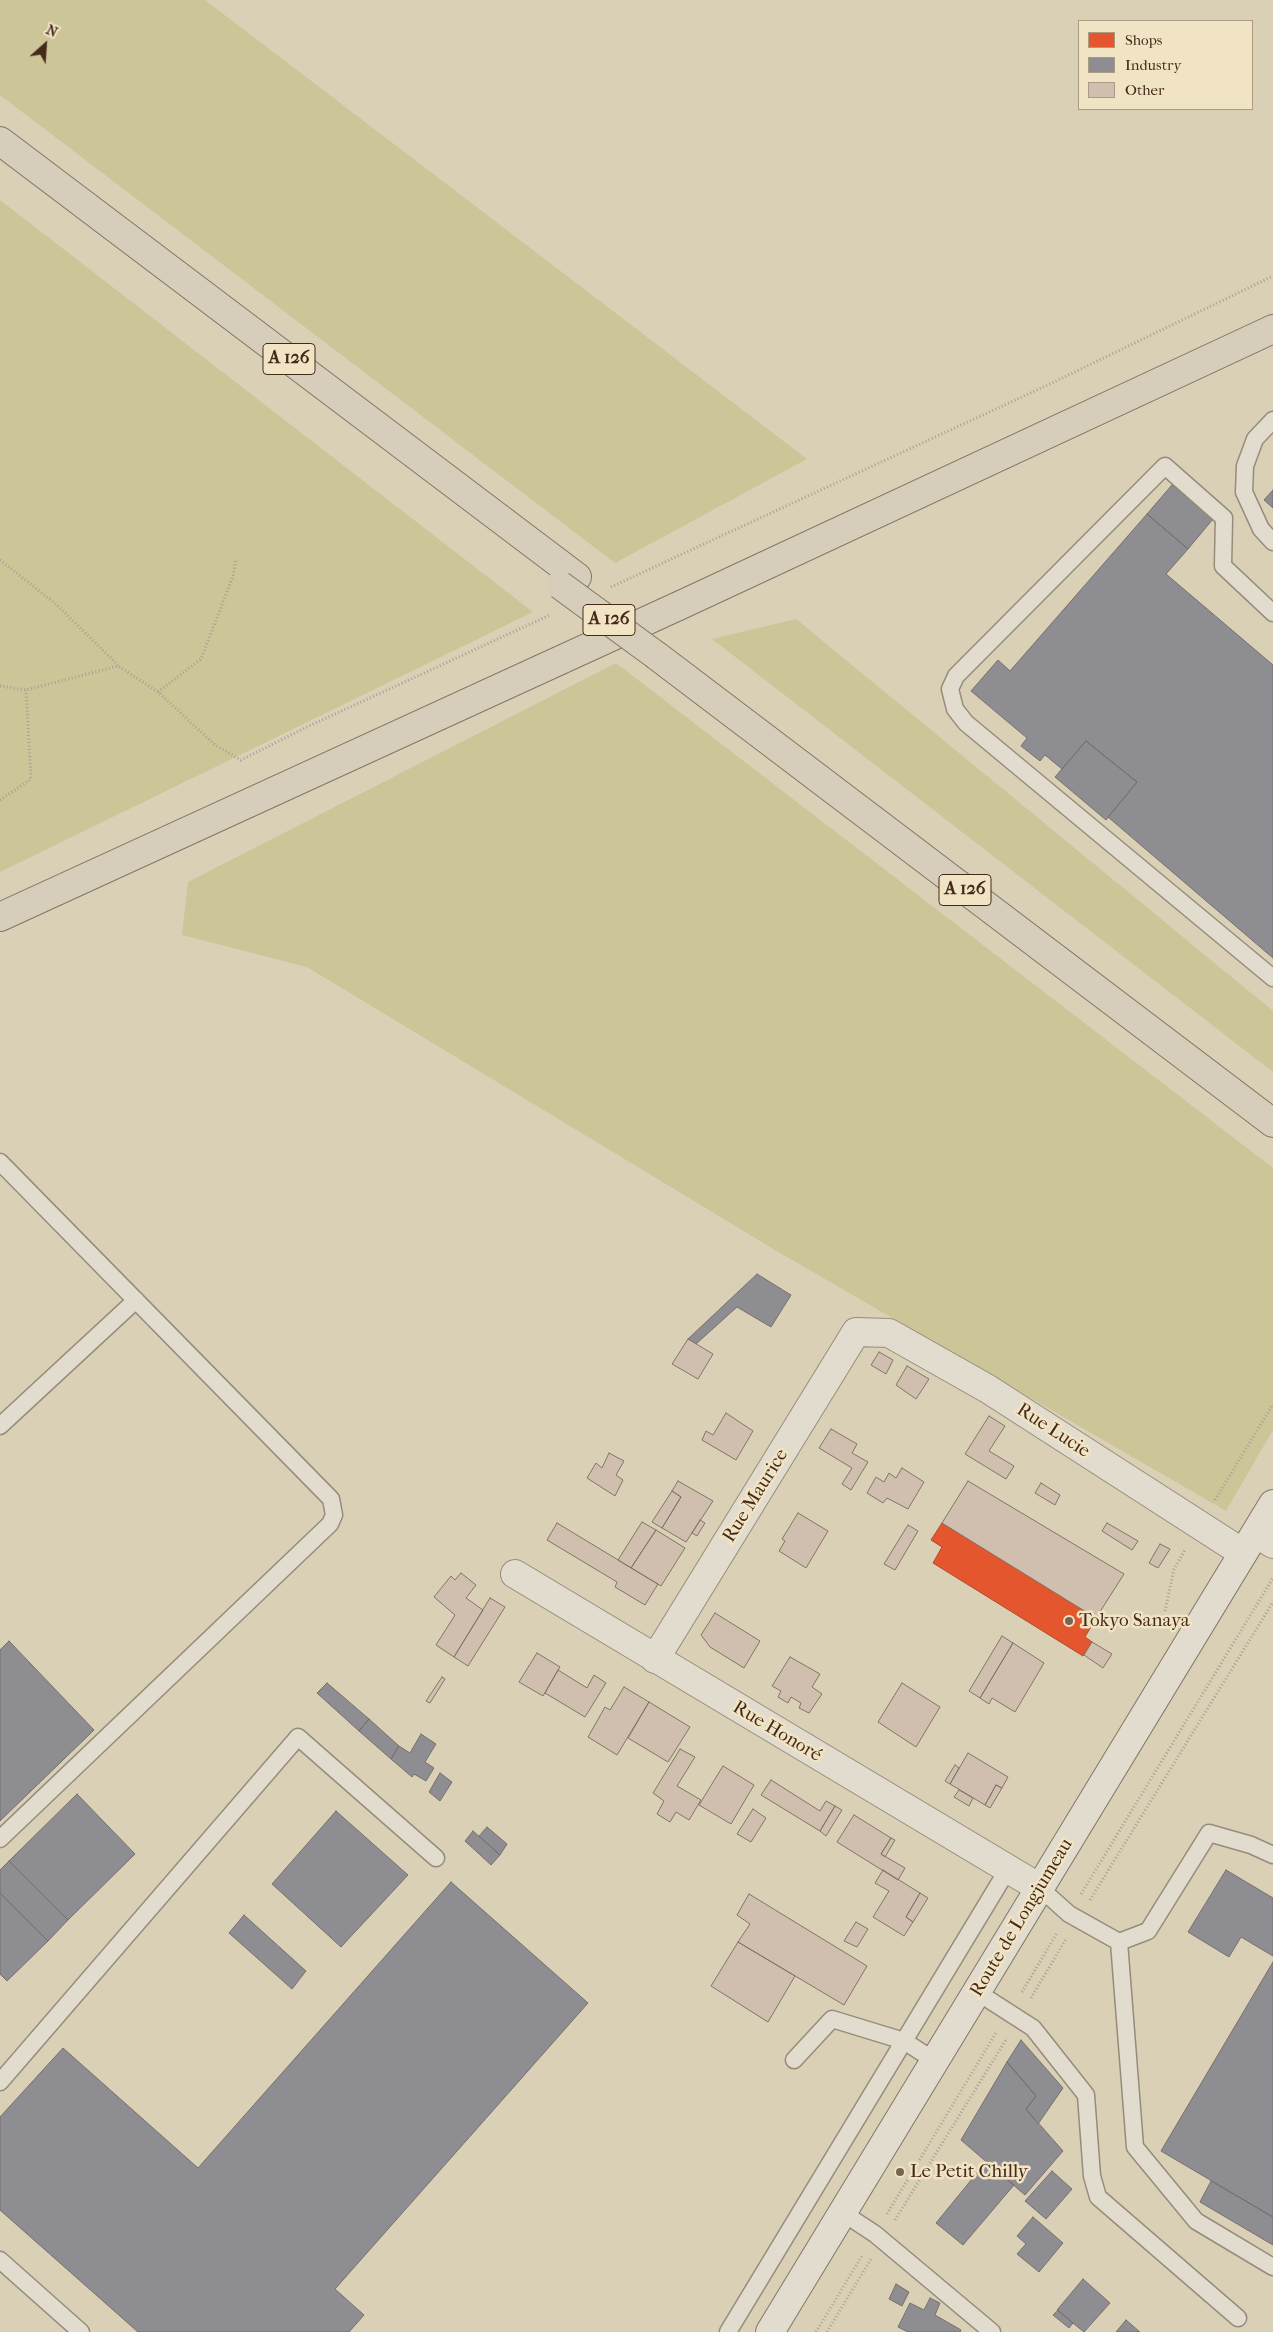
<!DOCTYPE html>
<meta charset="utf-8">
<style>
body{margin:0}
#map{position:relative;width:1273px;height:2332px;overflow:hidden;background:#dad0b5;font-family:"IM FELL French Canon",serif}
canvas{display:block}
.legend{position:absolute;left:1078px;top:20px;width:175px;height:90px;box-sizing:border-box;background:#f1e4c5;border:1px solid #ac9a80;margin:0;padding:6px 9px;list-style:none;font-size:15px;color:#452a19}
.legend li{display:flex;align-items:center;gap:10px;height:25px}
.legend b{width:25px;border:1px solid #ac9a80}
.north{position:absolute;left:20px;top:20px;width:50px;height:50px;-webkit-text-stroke:4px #f1e4c5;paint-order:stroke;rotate:26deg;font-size:14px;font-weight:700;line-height:20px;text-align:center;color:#452a19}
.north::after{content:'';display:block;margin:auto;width:18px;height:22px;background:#452a19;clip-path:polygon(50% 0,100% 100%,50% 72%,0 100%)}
</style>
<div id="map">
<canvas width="1273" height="2332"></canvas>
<ul class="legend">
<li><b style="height:14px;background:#e4572e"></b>Shops</li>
<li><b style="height:14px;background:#8d8d92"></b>Industry</li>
<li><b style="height:14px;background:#d0beae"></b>Other</li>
</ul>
<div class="north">N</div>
</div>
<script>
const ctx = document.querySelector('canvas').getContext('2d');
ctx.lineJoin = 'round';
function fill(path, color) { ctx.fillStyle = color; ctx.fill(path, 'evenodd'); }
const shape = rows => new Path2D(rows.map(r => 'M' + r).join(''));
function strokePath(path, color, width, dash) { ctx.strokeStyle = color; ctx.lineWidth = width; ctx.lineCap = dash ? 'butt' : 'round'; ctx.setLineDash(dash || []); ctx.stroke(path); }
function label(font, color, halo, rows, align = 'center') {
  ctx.font = font + ' "IM FELL French Canon",serif'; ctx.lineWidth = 5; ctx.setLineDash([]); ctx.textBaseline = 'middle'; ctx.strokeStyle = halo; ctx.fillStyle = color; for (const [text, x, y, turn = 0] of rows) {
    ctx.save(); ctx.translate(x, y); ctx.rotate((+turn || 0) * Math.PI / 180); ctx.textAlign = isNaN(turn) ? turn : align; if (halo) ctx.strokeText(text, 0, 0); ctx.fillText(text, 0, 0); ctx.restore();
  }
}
const green = shape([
 [0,0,205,0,807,459,615,563,0,95],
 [0,200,533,612,0,872],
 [796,619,1273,1011,1273,1072,712,639],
 [616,663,1273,1168,1273,1430,1226,1511,780,1253,307,967,182,935,188,882]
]);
const shops = shape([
 [942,1523,1096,1618,1085,1637,1092,1642,1083,1656,933,1563,942,1547,931,1540,942,1523]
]);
const industry = shape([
 [1172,485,1213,519,1188,549,1147,514,1172,485],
 [1273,490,1273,508,1264,500,1273,490],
 [1147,514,1188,549,1166,574,1273,665,1273,958,1108,817,1137,782,1086,741,1062,769,1045,755,1040,761,1021,746,1027,738,971,691,998,660,1010,671,1147,514],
 [1086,741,1137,782,1106,820,1055,777,1086,741],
 [757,1274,791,1295,771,1327,737,1307,696,1344,688,1339,757,1274],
 [9,1641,94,1730,0,1821,0,1650,9,1641],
 [327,1683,369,1719,359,1731,317,1693,327,1683],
 [369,1719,399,1746,391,1759,359,1731,369,1719],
 [421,1734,436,1744,425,1762,434,1768,426,1781,414,1774,412,1777,391,1759,399,1746,410,1753,421,1734],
 [440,1773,452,1782,440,1801,429,1792,440,1773],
 [77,1794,135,1854,68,1920,9,1861,77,1794],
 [336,1811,408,1875,341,1947,272,1884,336,1811],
 [487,1827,507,1844,500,1855,479,1836,487,1827],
 [473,1831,500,1855,491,1865,465,1841,473,1831],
 [9,1861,68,1920,48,1941,0,1893,0,1870,9,1861],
 [1226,1870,1273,1898,1273,1956,1241,1937,1229,1957,1188,1932,1226,1870],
 [451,1882,588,2003,335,2289,364,2315,349,2332,138,2332,0,2210,0,2117,63,2048,198,2168,451,1882],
 [0,1893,48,1941,7,1981,0,1974,0,1893],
 [244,1915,306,1971,292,1989,229,1933,244,1915],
 [1273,1962,1273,2217,1161,2151,1273,1962],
 [1021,2040,1063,2088,1038,2124,1026,2109,1036,2096,1007,2062,1021,2040],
 [1007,2062,1036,2096,1026,2109,1063,2151,1025,2195,961,2140,1007,2062],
 [986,2162,1014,2185,963,2245,936,2223,986,2162],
 [1052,2171,1072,2189,1046,2219,1025,2201,1052,2171],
 [1211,2181,1273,2217,1273,2245,1200,2202,1211,2181],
 [1033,2217,1063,2243,1039,2272,1017,2254,1026,2244,1017,2236,1033,2217],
 [1083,2279,1110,2303,1084,2332,1057,2310,1083,2279],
 [896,2284,909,2292,902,2306,889,2299,896,2284],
 [930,2298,940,2303,935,2315,961,2330,960,2332,908,2332,898,2327,910,2303,924,2310,930,2298],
 [1058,2310,1073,2323,1069,2328,1053,2315,1058,2310],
 [1126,2320,1140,2332,1116,2332,1126,2320]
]);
const building = shape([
 [688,1339,713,1354,698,1379,672,1364,688,1339],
 [879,1352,893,1360,886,1374,871,1365,879,1352],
 [907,1366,929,1379,916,1399,896,1385,907,1366],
 [726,1413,753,1431,736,1460,702,1440,706,1431,713,1435,726,1413],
 [989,1416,1005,1426,989,1451,1014,1466,1006,1479,965,1454,989,1416],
 [831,1429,857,1444,852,1453,868,1462,851,1490,842,1484,852,1468,819,1448,831,1429],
 [609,1453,624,1461,616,1475,623,1480,615,1496,587,1478,596,1463,602,1468,609,1453],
 [902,1468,924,1482,908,1509,887,1498,883,1503,867,1493,876,1477,884,1482,889,1473,896,1478,902,1468],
 [678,1481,713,1501,686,1542,662,1528,681,1497,672,1491,678,1481],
 [968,1481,1124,1574,1096,1618,942,1523,968,1481],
 [1041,1483,1060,1495,1055,1505,1035,1493,1041,1483],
 [672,1491,681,1497,662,1528,652,1522,672,1491],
 [798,1513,828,1531,806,1568,779,1551,785,1541,782,1539,798,1513],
 [700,1520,705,1523,697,1536,692,1533,700,1520],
 [642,1522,656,1530,631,1568,618,1560,642,1522],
 [557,1523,658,1584,645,1605,615,1587,617,1582,547,1540,557,1523],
 [1107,1523,1138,1541,1132,1550,1102,1531,1107,1523],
 [908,1525,918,1531,895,1570,884,1564,908,1525],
 [656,1530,685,1548,661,1586,631,1568,656,1530],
 [1160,1544,1170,1549,1158,1568,1149,1563,1160,1544],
 [461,1573,476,1585,466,1598,483,1610,454,1657,436,1645,455,1615,434,1597,451,1576,455,1580,461,1573],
 [490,1598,505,1607,468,1666,454,1657,490,1598],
 [715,1613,760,1641,744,1668,710,1647,701,1635,715,1613],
 [1002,1636,1013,1643,980,1698,969,1691,1002,1636],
 [1092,1642,1112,1654,1103,1668,1084,1655,1092,1642],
 [1013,1643,1044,1663,1015,1712,992,1698,989,1704,980,1698,1013,1643],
 [537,1653,560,1667,543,1696,519,1682,537,1653],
 [790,1657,820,1674,812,1687,822,1694,809,1713,799,1708,801,1703,791,1697,788,1703,778,1697,781,1691,772,1686,790,1657],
 [558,1670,587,1688,594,1675,606,1683,585,1717,545,1693,558,1670],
 [442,1677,445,1679,430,1703,426,1701,442,1677],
 [902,1683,940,1707,916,1747,878,1722,902,1683],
 [624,1687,649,1702,617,1755,588,1737,605,1707,610,1710,624,1687],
 [649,1702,690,1727,668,1762,628,1738,649,1702],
 [680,1749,695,1757,677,1786,701,1800,689,1820,676,1812,670,1822,657,1814,664,1801,653,1793,680,1749],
 [968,1753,1008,1777,1002,1788,996,1785,985,1805,950,1784,968,1753],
 [955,1765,959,1768,950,1784,945,1781,955,1765],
 [723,1766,754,1785,731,1824,699,1805,723,1766],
 [771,1780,820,1811,826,1801,835,1806,820,1831,761,1795,771,1780],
 [996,1785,1002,1788,990,1808,985,1805,996,1785],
 [959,1790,973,1798,969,1806,954,1797,959,1790],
 [835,1806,842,1810,826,1836,820,1831,835,1806],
 [753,1809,766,1818,751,1842,737,1834,753,1809],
 [854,1815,891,1838,881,1854,905,1868,898,1880,837,1842,854,1815],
 [891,1838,895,1840,885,1857,881,1854,891,1838],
 [883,1870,920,1893,906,1917,913,1922,904,1936,873,1917,889,1891,875,1883,883,1870],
 [920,1893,928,1898,913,1922,906,1917,920,1893],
 [749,1894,867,1966,844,2005,738,1942,750,1924,737,1915,749,1894],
 [856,1922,868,1929,857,1947,844,1941,856,1922],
 [738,1942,795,1976,768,2022,711,1986,738,1942]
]);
const path = shape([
 [0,560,57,605,118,665],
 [611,587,1052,383,1273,276],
 [0,686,26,690,118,666,158,692,215,745,241,760,309,726,550,615],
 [158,692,201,659,233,576,236,559],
 [0,800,31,779,26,690],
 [1215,1500,1273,1404],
 [1165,1611,1174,1569,1185,1550],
 [1081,1894,1273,1578],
 [1090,1900,1273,1602],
 [1022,1992,1057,1933],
 [1031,1998,1066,1939],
 [887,2214,997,2031],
 [895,2220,1007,2038],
 [816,2332,863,2254],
 [827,2332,871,2259]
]);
const lane = shape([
 [1273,420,1255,439,1245,466,1244,492,1261,529,1273,542],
 [1273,613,1223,566,1224,518,1165,466,956,676,950,689,955,709,966,723,1273,978],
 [0,1162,331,1499,334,1515,330,1524,0,1839],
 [0,1426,136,1300],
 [1040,1888,1069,1914,1119,1942],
 [1119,1942,1135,2147,1196,2221,1273,2267],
 [1119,1942,1148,1931,1209,1833,1251,1845,1273,1855],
 [977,1992,1033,2028,1086,2095,1092,2176,1098,2197,1238,2318],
 [794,2060,832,2019,904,2041,935,2061],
 [0,2082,298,1737,436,1858],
 [843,2213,875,2234,992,2332],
 [0,2260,81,2332],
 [728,2332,1008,1869]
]);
const street = shape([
 [1256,1533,1273,1544],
 [515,1574,1040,1888],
 [655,1659,856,1332,889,1333,988,1389,1243,1553]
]);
const secondary = shape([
 [770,2332,1273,1504]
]);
const highway = shape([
 [0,141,577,577],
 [657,656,1273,1123],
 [0,917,685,603,1273,329]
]);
const highwayBridge = shape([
 [560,585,657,656]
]);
const markers = [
 [1069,1621,5,"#796450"],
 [900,2172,5,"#796450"]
];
const shields = [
 [289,359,52],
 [609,620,52],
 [965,890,52]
];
const shieldNames = [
 ["A 126",289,359],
 ["A 126",609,620],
 ["A 126",965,890]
];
const streetNames = [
 ["Rue Lucie",1053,1431,33],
 ["Rue Maurice",756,1496,-58],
 ["Rue Honoré",777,1732,31],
 ["Route de Longjumeau",1022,1918,-59]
];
const poiNames = [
 ["Tokyo Sanaya",1079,1621],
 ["Le Petit Chilly",910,2172]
];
fill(green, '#cbc598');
fill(shops, '#e4572e');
strokePath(shops, '#b44a28', 1);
fill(industry, '#8d8d92');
strokePath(industry, '#776f6e', 1);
fill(building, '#d0beae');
strokePath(building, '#807667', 1);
strokePath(lane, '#968c7b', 19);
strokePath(street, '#968c7b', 30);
strokePath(secondary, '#807667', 30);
strokePath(highway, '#807667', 30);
strokePath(path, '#a7a094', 3, [1, 2.5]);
strokePath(lane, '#e2dcce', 16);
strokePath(street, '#e2dcce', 28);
strokePath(secondary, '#e2dcce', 28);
strokePath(highway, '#d6cdba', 28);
strokePath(highwayBridge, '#807667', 30, []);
strokePath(highwayBridge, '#d6cdba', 28);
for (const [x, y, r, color] of markers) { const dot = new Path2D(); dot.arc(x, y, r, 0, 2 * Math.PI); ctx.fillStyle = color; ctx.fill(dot); strokePath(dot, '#f1e4c5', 2); }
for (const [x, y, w] of shields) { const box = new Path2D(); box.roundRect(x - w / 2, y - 15.5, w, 31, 4); ctx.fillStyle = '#f1e4c5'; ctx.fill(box); strokePath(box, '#452a19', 1); }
label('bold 18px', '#452a19', null, shieldNames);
label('19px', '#452a19', '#f1e4c5', streetNames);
label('19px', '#452a19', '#f1e4c5', poiNames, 'left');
</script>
